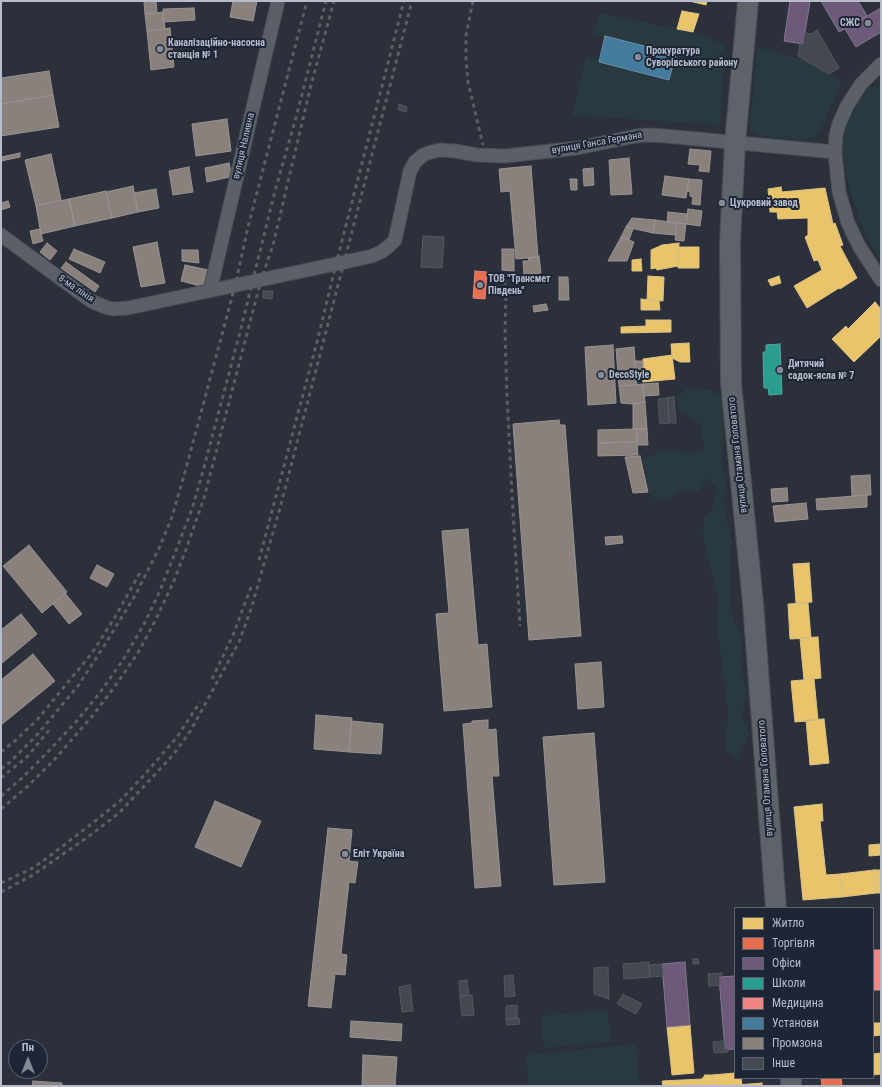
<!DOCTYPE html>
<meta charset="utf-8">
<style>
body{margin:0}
#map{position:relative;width:882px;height:1087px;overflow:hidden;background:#2b303a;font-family:"Roboto Condensed",sans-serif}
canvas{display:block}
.frame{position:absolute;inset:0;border:2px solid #b6bcca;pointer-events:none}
.legend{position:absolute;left:734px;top:907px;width:140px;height:172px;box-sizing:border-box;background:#1e2635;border:1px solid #5b6271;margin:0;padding:5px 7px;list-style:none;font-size:12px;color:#b6bcca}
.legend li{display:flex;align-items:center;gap:8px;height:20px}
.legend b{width:20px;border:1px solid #5b6271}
.north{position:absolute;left:8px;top:1039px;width:40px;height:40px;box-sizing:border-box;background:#1e2635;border:1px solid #5b6271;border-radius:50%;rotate:0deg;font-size:11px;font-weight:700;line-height:16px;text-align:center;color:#b6bcca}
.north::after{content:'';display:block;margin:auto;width:14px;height:18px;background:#858b98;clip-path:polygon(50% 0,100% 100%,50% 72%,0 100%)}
</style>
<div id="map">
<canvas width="882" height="1087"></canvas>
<div class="frame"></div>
<ul class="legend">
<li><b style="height:11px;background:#e9c46a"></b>Житло</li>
<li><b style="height:11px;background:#e76f51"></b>Торгівля</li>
<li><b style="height:11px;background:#6d597a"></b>Офіси</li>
<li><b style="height:11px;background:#2a9d8f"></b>Школи</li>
<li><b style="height:11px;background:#f28482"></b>Медицина</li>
<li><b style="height:11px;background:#457b9d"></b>Установи</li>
<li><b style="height:11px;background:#8a817c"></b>Промзона</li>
<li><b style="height:11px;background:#444850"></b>Інше</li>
</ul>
<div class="north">Пн</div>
</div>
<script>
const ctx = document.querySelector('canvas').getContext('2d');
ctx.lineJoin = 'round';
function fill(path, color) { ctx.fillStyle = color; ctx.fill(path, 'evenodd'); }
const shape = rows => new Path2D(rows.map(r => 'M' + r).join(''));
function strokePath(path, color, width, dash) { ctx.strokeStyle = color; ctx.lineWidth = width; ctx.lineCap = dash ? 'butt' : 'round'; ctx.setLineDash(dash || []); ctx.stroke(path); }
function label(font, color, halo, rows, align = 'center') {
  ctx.font = font + ' "Roboto Condensed",sans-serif'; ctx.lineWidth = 4; ctx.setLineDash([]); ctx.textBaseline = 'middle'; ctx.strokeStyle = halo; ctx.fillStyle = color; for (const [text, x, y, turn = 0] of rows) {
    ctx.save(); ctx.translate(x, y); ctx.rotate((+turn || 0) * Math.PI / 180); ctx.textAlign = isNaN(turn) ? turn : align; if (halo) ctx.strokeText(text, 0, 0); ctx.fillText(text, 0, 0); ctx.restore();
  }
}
const green = shape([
 [599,13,698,33,725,45,720,125,572,115,586,56,600,59,605,37,594,33],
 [757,47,805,60,842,81,819,134,810,138,801,140,757,135,753,132,750,128],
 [881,83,881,261,867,238,857,212,849,189,844,160,843,141,845,131,848,121,867,89,877,86],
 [687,388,711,390,722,396,724,414,722,464,727,484,723,498,726,517,731,539,731,555,729,581,731,612,743,643,740,659,746,690,742,718,750,733,736,759,726,748,728,711,719,640,719,604,703,537,704,518,712,509,717,488,706,478,700,491,677,491,669,500,654,498,647,486,646,469,638,461,654,455,661,450,694,453,704,448,702,427,693,418,680,412,677,399],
 [607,1010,611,1042,544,1048,541,1016],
 [636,1044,640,1086,529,1086,526,1055]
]);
const homes = shape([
 [689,1,707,1,706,5,689,1],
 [682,11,699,14,693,32,677,29,682,11],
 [781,187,782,192,825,188,833,224,835,223,843,245,840,246,857,278,840,289,839,288,807,308,794,286,822,270,818,260,814,261,805,237,808,235,808,218,778,219,777,212,770,212,768,189,781,187],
 [679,243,678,266,657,270,656,268,651,269,651,250,662,245,679,243],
 [679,247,699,247,699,268,678,268,679,247],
 [641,259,642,271,632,271,632,260,641,259],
 [648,276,664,277,663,301,647,300,648,276],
 [779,276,781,283,771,286,768,280,779,276],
 [641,299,659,301,660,310,641,310,641,299],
 [875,302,881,309,881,338,880,337,854,362,832,339,846,326,848,329,875,302],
 [646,320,671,320,671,332,621,333,621,327,646,326,646,320],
 [689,343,690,362,680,362,672,358,671,344,689,343],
 [672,355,675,379,643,382,643,359,672,355],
 [809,563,812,602,796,603,793,564,809,563],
 [808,603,811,638,790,639,788,604,808,603],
 [818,637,821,678,804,680,800,638,818,637],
 [814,679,818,720,795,722,791,681,814,679],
 [824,719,829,763,810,765,806,720,824,719],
 [822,804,823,821,820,821,826,875,840,874,842,897,803,900,794,807,822,804],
 [881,844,881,855,869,856,869,845,881,844],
 [874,870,876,893,842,897,840,874,874,870],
 [874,870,881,870,881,893,876,893,874,870],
 [873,1023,881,1023,881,1035,873,1036,873,1023],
 [690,1025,694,1073,672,1075,667,1027,690,1025],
 [881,1053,881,1074,873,1075,873,1054,881,1053],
 [735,1073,735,1078,741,1078,742,1085,713,1086,712,1075,735,1073],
 [705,1075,712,1075,713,1086,663,1086,662,1081,702,1079,705,1075],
 [762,1083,762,1086,736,1086,736,1085,762,1083]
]);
const shops = shape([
 [475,271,487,272,485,299,473,298,475,271],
 [821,1078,841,1078,842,1086,822,1086,821,1078]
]);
const offices = shape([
 [790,1,810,2,803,44,784,41,790,1],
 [821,1,858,1,867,16,839,32,821,1],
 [881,8,881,32,856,47,845,29,881,8],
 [685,962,690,1025,667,1027,662,964,685,962],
 [735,976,735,1049,725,1050,719,977,735,976]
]);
const schools = shape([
 [780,344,782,394,769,395,768,388,764,388,763,352,766,352,766,345,780,344]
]);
const health = shape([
 [873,950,881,950,881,990,873,990,873,950]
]);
const public = shape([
 [605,36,676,54,669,80,599,62,605,36]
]);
const industry = shape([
 [144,1,156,1,157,13,145,14,144,1],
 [233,1,257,1,253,21,230,17,233,1],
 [194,8,195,20,164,22,163,9,194,8],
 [163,12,165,29,147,31,145,14,163,12],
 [170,28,174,67,151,70,147,31,170,28],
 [49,71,53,95,1,104,1,78,49,71],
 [53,95,59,127,1,136,1,104,53,95],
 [227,119,231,151,196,156,192,124,227,119],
 [690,149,711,151,709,172,699,171,700,165,688,164,690,149],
 [20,153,20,157,1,161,1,157,20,153],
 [51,154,61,200,36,206,25,160,51,154],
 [629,158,632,194,611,195,609,160,629,158],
 [229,163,231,172,230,177,207,182,205,168,229,163],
 [531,166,538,257,516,259,510,191,501,192,499,169,531,166],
 [189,167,193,192,173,195,169,171,189,167],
 [593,168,594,185,584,186,583,169,593,168],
 [665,176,689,179,686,198,662,195,665,176],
 [570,179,577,179,577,190,571,190,570,179],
 [689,179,702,180,700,205,692,204,693,197,690,196,690,192,687,191,689,179],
 [133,186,138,212,112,218,106,192,133,186],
 [156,189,159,208,138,212,134,193,156,189],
 [106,191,112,218,75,226,69,199,106,191],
 [69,199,75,226,41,234,36,206,69,199],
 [8,201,10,207,1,210,1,203,8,201],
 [688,209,702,211,700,226,686,224,688,209],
 [668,212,687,214,686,224,667,222,668,212],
 [632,218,655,220,653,233,626,227,632,218],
 [655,220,677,223,675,235,653,233,655,220],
 [677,223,686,224,684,241,675,240,677,223],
 [626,227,633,229,629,240,621,237,626,227],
 [40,229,43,241,33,244,30,231,40,229],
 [621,237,634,242,627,261,608,261,621,237],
 [157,242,165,283,141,287,133,247,157,242],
 [47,243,57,251,50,260,40,252,47,243],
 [74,249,105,262,100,273,69,259,74,249],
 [502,249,514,249,514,271,502,270,502,249],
 [182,250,198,250,199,263,182,261,182,250],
 [539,256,541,273,524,275,523,261,529,261,528,258,539,256],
 [66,262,99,286,95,292,61,268,66,262],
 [185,265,208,270,204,287,181,281,185,265],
 [559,277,568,277,569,300,559,300,559,277],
 [546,304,548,310,534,312,533,306,546,304],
 [613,345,616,403,588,405,585,347,613,345],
 [634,347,637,385,619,386,616,349,634,347],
 [635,361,643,361,643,379,637,380,635,361],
 [658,383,659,395,644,396,643,384,658,383],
 [643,384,645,402,633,404,621,403,619,386,643,384],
 [645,402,647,429,633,429,633,404,645,402],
 [559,420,560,425,565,425,581,636,529,640,513,424,559,420],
 [637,429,647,429,648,445,638,445,637,429],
 [637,429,637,442,598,443,598,430,637,429],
 [637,442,638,455,598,456,598,443,637,442],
 [640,456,648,492,633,493,625,457,640,456],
 [870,475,871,495,852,496,851,476,870,475],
 [787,488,788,501,772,502,771,489,787,488],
 [867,495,867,507,817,510,816,499,867,495],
 [806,503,808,519,775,522,773,506,806,503],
 [468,529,478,645,487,644,492,707,444,711,436,614,449,613,442,531,468,529],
 [622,536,623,543,606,545,605,537,622,536],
 [29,545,67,592,42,613,3,566,29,545],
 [97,565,114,574,107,587,90,578,97,565],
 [65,593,82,614,69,624,53,604,65,593],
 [21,614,37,634,1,664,1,630,21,614],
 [33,654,55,681,1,725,1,680,33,654],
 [601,662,604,707,578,709,575,664,601,662],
 [316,715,352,718,349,752,314,749,316,715],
 [488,720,488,730,496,729,499,776,492,776,501,886,475,888,463,724,472,723,472,721,488,720],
 [351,721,383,724,381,754,349,752,351,721],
 [594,733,605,882,554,885,543,737,594,733],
 [215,801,261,821,241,867,195,847,215,801],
 [328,828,352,830,349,861,358,862,355,883,349,882,341,954,347,955,345,975,335,974,331,1008,308,1006,328,828],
 [351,1021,402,1024,401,1041,350,1037,351,1021],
 [363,1055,397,1057,395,1086,362,1086,363,1055],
 [33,1081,62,1083,62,1086,32,1086,33,1081]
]);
const building = shape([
 [817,30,839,68,829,74,798,56,800,43,803,44,805,33,812,34,817,30],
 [399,104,407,107,406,112,398,110,399,104],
 [423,236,444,237,442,268,421,267,423,236],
 [263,291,273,291,272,299,263,298,263,291],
 [674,397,676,423,669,423,668,398,674,397],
 [668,398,669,423,660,424,658,399,668,398],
 [693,959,698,959,699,964,693,964,693,959],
 [649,962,650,977,624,979,623,964,649,962],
 [662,964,663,976,650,977,649,965,662,964],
 [608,967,609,999,594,994,594,968,608,967],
 [722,973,722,977,719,977,720,985,709,986,708,974,722,973],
 [513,975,515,996,505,997,504,976,513,975],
 [467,980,469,995,460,996,459,981,467,980],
 [410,985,413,1011,402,1012,399,987,410,985],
 [623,994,642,1004,636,1014,617,1004,623,994],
 [472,995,474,1015,462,1016,460,996,472,995],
 [517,1005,517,1018,506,1019,506,1006,517,1005],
 [517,1018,519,1018,520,1024,507,1025,506,1019,517,1018],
 [724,1041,725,1050,728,1049,728,1052,714,1053,713,1042,724,1041]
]);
const minor = shape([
 [881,64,861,84,847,106,839,124,836,135,835,152,839,192,848,223,859,246,881,280],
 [1,235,91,301,105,307,113,309,128,308,345,262,372,256,381,252,389,246,395,240,410,171,415,162,423,155,431,152,440,150,455,151,477,155,506,156,577,148,636,136,648,135,666,136,835,152],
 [210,291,278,1]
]);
const primary = shape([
 [748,1,735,143,730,242,731,383,753,603,776,908],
 [791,1078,791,1086]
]);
const rail = shape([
 [473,1,466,35,466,58,468,82,483,145],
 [504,273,506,292,505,331,507,396,512,495,520,626],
 [259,560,318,338,336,264,404,1],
 [212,679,233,635,251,587],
 [1,752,16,740,37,720,92,653,115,617,141,571],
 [1,769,10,762,36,736,78,686,104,646,136,594,160,546,172,517,185,472,235,286,248,227,307,1],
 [1,778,28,756,49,730],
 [1,796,21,779,42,758,75,723,99,694,123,660,144,624,159,593,175,553,192,509,203,471,239,336,275,191,297,114,326,1],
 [1,809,29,785,55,759,94,714,118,682,139,651,155,621,173,583,184,555,204,498,261,280,273,245,311,85,334,1],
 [1,883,33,868,59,849,90,825,120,801,146,773,177,737,200,702],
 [1,892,33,875,92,834,119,813,173,755,191,730,239,642,252,606,280,508,412,1]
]);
const markers = [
 [868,23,4,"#858b98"],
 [160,49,4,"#858b98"],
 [638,57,4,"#858b98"],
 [722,203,4,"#858b98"],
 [480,285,4,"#858b98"],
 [780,370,4,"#858b98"],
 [601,375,4,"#858b98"],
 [345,854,4,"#858b98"]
];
const poiNames = [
 ["СЖС",860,23,"right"],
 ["Каналізаційно-насосна",168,43],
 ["станція № 1",168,55],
 ["Прокуратура",646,51],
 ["Суворівського району",646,63],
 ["Цукровий завод",730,203],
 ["ТОВ \"Трансмет",488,279],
 ["Південь\"",488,291],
 ["Дитячий",788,364],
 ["садок-ясла № 7",788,376],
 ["DecoStyle",609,375],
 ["Еліт Україна",353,854]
];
const streetNames = [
 ["вулиця Ганса Германа",597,143,-10],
 ["вулиця Наливна",244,146,-77],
 ["8-ма лінія",76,289,34],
 ["вулиця Отамана Головатого",738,455,-96],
 ["вулиця Отамана Головатого",766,778,-94]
];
fill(green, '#283a40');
fill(homes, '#e9c46a');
strokePath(homes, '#dac287', 1);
fill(shops, '#e76f51');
strokePath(shops, '#d88675', 1);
fill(offices, '#6d597a');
strokePath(offices, '#837792', 1);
fill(schools, '#2a9d8f');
strokePath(schools, '#54a6a1', 1);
fill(health, '#f28482');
strokePath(health, '#e09598', 1);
fill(public, '#457b9d');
strokePath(public, '#678eaa', 1);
fill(industry, '#8a817c');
strokePath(industry, '#979393', 1);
fill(building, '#444850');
strokePath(building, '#535861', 1);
strokePath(minor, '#474b53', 15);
strokePath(primary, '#494d57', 22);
strokePath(minor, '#5b5f68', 13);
strokePath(primary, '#5e6269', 20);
strokePath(rail, '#5a5e66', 3, [4, 4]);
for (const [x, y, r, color] of markers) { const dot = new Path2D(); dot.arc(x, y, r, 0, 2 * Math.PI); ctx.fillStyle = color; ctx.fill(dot); strokePath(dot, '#1e2635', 1.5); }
label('bold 10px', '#b6bcca', '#1e2635', poiNames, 'left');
label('10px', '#b6bcca', '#1e2635', streetNames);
</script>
